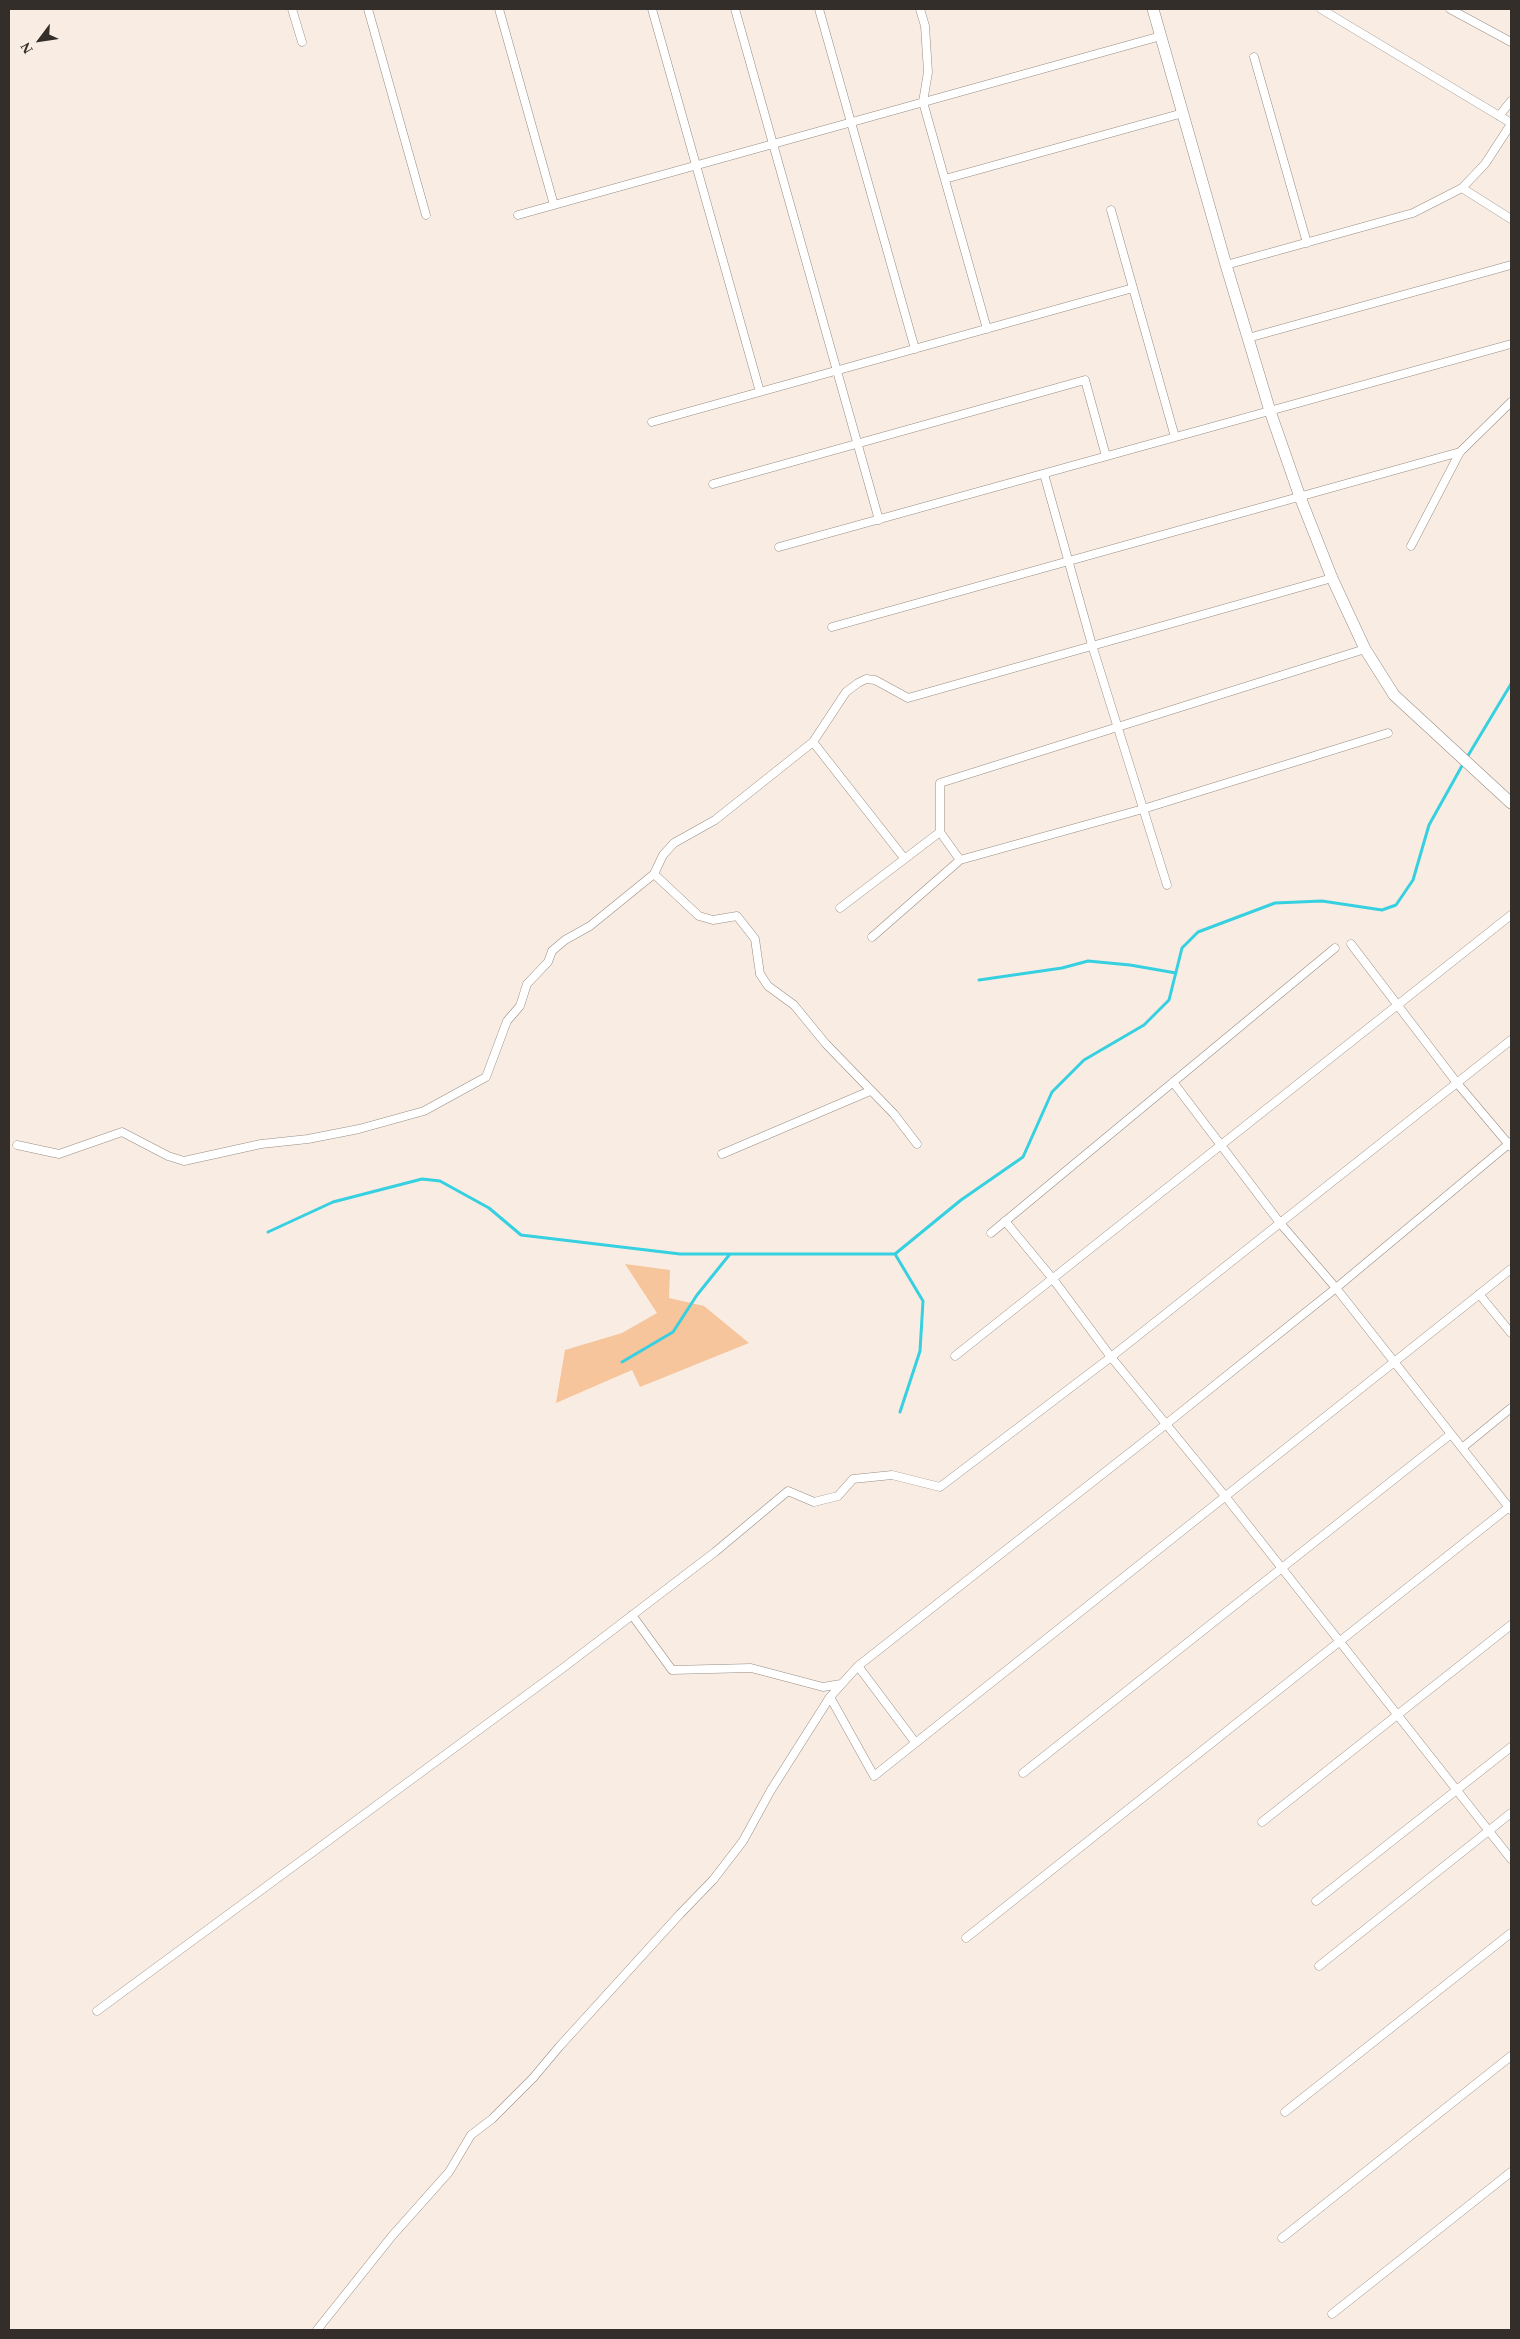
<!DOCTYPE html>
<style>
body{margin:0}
#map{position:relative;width:1520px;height:2339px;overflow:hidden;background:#f9ede3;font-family:Georgia,serif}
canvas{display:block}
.frame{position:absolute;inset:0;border:10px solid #332e2a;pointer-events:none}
.north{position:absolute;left:15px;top:15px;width:50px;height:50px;-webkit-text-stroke:4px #f9ede3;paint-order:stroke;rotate:239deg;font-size:14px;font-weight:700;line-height:20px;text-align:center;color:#332e2a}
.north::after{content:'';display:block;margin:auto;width:18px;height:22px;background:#332e2a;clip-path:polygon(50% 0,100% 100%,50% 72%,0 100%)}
</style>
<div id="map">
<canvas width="1520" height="2339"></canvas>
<div class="frame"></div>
<div class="north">N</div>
</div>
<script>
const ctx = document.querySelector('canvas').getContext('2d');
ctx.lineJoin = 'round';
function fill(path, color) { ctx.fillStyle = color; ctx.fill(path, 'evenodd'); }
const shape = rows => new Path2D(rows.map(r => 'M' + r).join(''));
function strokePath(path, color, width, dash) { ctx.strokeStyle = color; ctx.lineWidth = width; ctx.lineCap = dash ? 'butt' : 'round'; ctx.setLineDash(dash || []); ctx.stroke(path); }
const green = shape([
 [625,1264,670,1270,669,1298,704,1306,749,1343,640,1387,632,1370,556,1403,565,1350,622,1333,657,1313]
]);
const stream = shape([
 [1466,759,1511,684],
 [979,980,1062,968,1088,961,1130,965,1176,973],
 [268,1232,333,1202,422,1179,440,1181,489,1208,521,1235,680,1254,895,1254,961,1200,1023,1157,1052,1092,1084,1060,1144,1025,1169,1000,1182,948,1198,932,1275,903,1322,901,1382,910,1396,905,1413,880,1429,825,1463,764],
 [895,1254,923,1301,920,1351,900,1412],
 [622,1362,673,1332,697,1295,730,1254]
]);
const street = shape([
 [292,9,302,42],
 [368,9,426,215],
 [499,9,554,205],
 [652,9,760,392],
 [735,9,879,520],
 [819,9,915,349],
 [920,9,925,26,928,72,923,102,987,329],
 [1321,9,1511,123],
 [1450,9,1511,42],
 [1254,57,1307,243],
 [1499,116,1511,101],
 [945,179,1183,113],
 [1462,188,1511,219],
 [1111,210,1175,437],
 [518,215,1161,36],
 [1226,265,1413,213,1462,188,1485,164,1511,124],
 [1248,338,1511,265],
 [652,422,1133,288],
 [1044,474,1092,645,1167,885],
 [713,484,1085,380,1106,456],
 [1411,546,1460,452,1511,402],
 [779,547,1511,344],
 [832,627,1460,452],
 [813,742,904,858],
 [960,860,940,832,940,783,1365,649],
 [654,874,699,916,713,920,737,916,755,939,760,974,768,986,794,1005,826,1044,894,1114,917,1144],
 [840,908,940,832],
 [872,937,960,860,1143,809,1388,733],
 [1351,944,1457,1083,1511,1147],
 [1173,1082,1280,1223,1336,1288,1511,1510],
 [17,1145,59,1154,122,1132,168,1156,184,1161,261,1144,308,1139,359,1129,424,1111,486,1077,507,1021,520,1006,527,984,548,962,552,951,565,940,590,926,654,874,663,855,674,843,715,820,813,742,846,692,858,683,866,679,875,680,908,698,1332,578],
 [722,1154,870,1091],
 [1005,1221,1053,1279,1111,1357,1225,1496,1511,1859],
 [991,1233,1335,948],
 [1479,1294,1511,1333],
 [955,1356,1511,915],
 [1462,1448,1511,1408],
 [632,1615,672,1670,751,1668,823,1687,841,1684],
 [858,1666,915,1742],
 [830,1697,874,1776,1511,1269],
 [1023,1773,1451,1434],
 [1262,1822,1511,1625],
 [1316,1901,1511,1747],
 [966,1938,1509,1507],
 [1319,1966,1511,1813],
 [97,2011,563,1668,715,1552,788,1491,814,1502,838,1496,853,1479,892,1475,940,1487,1111,1357,1511,1040],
 [1285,2112,1511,1933],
 [1282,2238,1511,2056],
 [1332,2314,1511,2172],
 [317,2330,392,2236,449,2172,471,2135,492,2119,533,2078,559,2047,680,1914,713,1880,743,1841,771,1790,830,1697,858,1666,1165,1425,1336,1288,1511,1142]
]);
const secondary = shape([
 [1153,9,1226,265,1270,411,1300,497,1332,578,1365,649,1394,695,1511,803]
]);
fill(green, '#f6c59b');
strokePath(stream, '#36d0e0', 3);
strokePath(street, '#988d84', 9);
strokePath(secondary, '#988d84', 12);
strokePath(street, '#fff', 8);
strokePath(secondary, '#fff', 11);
</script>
